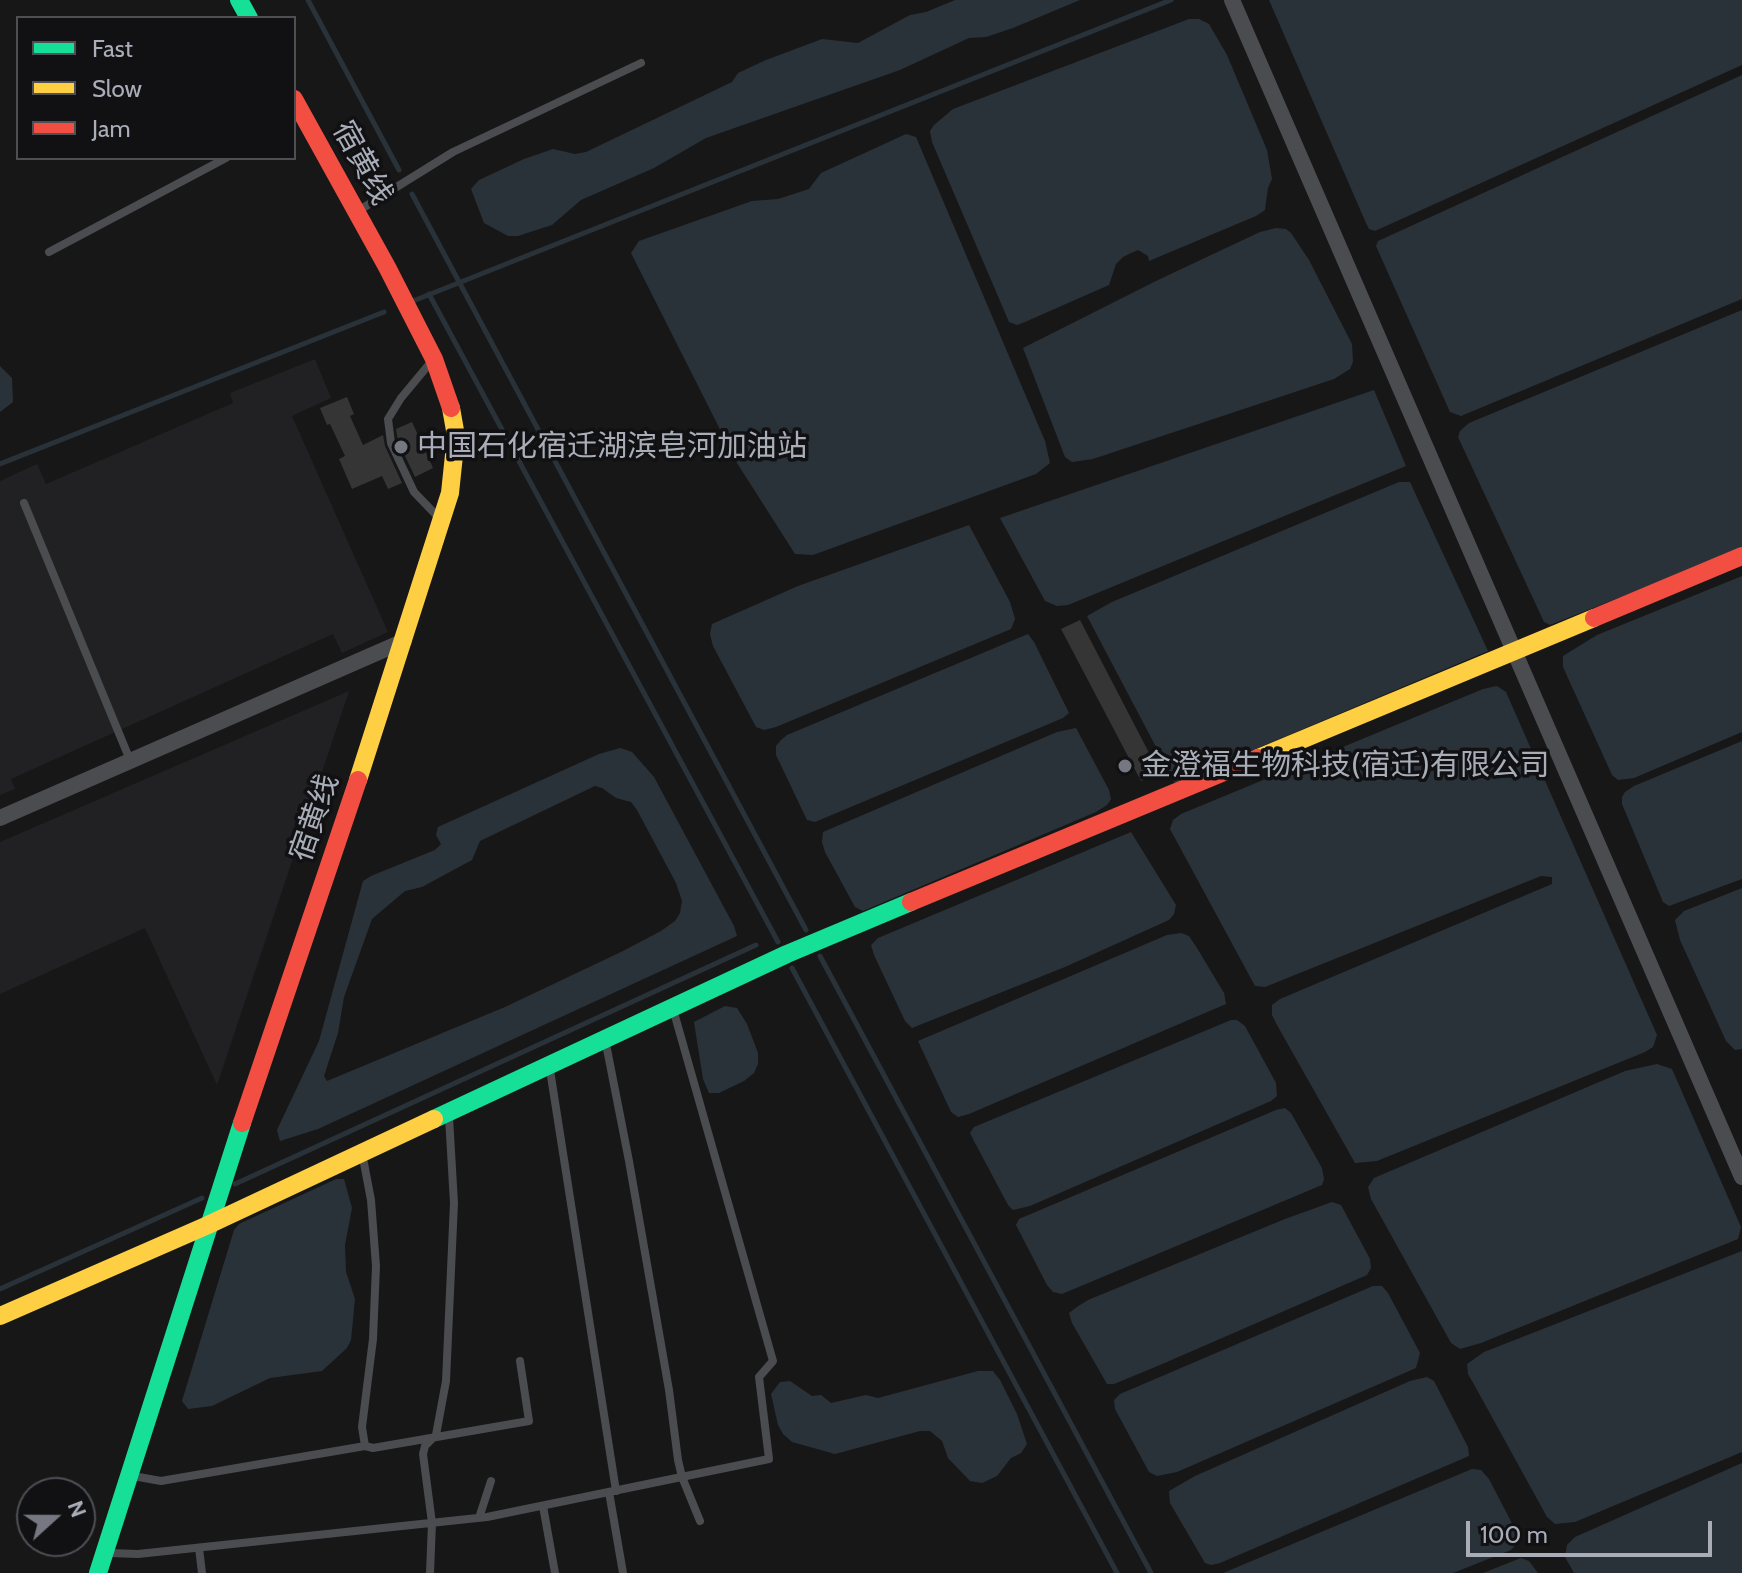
<!DOCTYPE html>
<meta charset="utf-8">
<style>
body{margin:0}
#map{position:relative;width:1742px;height:1573px;overflow:hidden;background:#171717;font-family:Cabin,sans-serif}
canvas{display:block}
.legend{position:absolute;left:16px;top:16px;width:280px;height:144px;box-sizing:border-box;background:#111113;border:2px solid #4d4f55;margin:0;padding:10px 14px;list-style:none;font-size:24px;color:#a8adb8}
.legend li{display:flex;align-items:center;gap:16px;height:40px}
.legend b{width:40px;border:2px solid #4d4f55}
.north{position:absolute;left:16px;top:1477px;width:80px;height:80px;box-sizing:border-box;background:#111113;border:2px solid #4d4f55;border-radius:50%;rotate:69deg;font-size:22px;font-weight:700;line-height:32px;text-align:center;color:#a8adb8}
.north::after{content:'';display:block;margin:auto;width:28px;height:36px;background:#757880;clip-path:polygon(50% 0,100% 100%,50% 72%,0 100%)}
.scale{position:absolute;left:1466px;top:1521px;width:246px;height:36px;box-sizing:border-box;border:4px solid #a8adb8;border-top:0;padding-left:10px;font-size:24px;line-height:28px;white-space:nowrap;color:#a8adb8;-webkit-text-stroke:6px #111113;paint-order:stroke}
</style>
<div id="map">
<canvas width="1742" height="1573"></canvas>
<ul class="legend">
<li><b style="height:10px;background:#16e098"></b>Fast</li>
<li><b style="height:10px;background:#ffcf43"></b>Slow</li>
<li><b style="height:10px;background:#f24e42"></b>Jam</li>
</ul>
<div class="north">N</div>
<div class="scale">100 m</div>
</div>
<script>
const ctx = document.querySelector('canvas').getContext('2d');
ctx.lineJoin = 'round';
function fill(path, color) { ctx.fillStyle = color; ctx.fill(path, 'evenodd'); }
const shape = rows => new Path2D(rows.map(r => 'M' + r).join(''));
function strokePath(path, color, width, dash) { ctx.strokeStyle = color; ctx.lineWidth = width; ctx.lineCap = dash ? 'butt' : 'round'; ctx.setLineDash(dash || []); ctx.stroke(path); }
function label(font, color, halo, rows, align = 'center') {
  ctx.font = font + ' Cabin,"Noto Sans SC",sans-serif'; ctx.lineWidth = 7; ctx.setLineDash([]); ctx.textBaseline = 'middle'; ctx.strokeStyle = halo; ctx.fillStyle = color; for (const [text, x, y, turn = 0] of rows) {
    ctx.save(); ctx.translate(x, y); ctx.rotate((+turn || 0) * Math.PI / 180); ctx.textAlign = isNaN(turn) ? turn : align; if (halo) ctx.strokeText(text, 0, 0); ctx.fillText(text, 0, 0); ctx.restore();
  }
}
const built = shape([
 [315,359,331,398,292,416,388,632,342,653,333,634,11,779,15,789,0,795,0,481,37,464,46,484,233,403,230,393],
 [349,691,217,1085,145,928,0,994,0,842]
]);
const water = shape([
 [955,0,1080,0,1013,28,986,37,969,38,900,70,706,138,654,168,581,200,552,225,518,236,508,236,484,223,471,189,479,180,524,159,553,149,575,154,586,152,732,82,738,73,766,60,822,39,858,43,910,15,926,12],
 [1269,0,1742,0,1742,65,1375,231,1369,229,1366,223],
 [1189,19,1199,19,1209,24,1227,55,1267,150,1272,179,1268,188,1265,210,1256,216,1149,261,1148,256,1138,250,1131,253,1123,257,1116,264,1109,285,1025,322,1017,325,1009,322,932,142,930,131,934,125,953,109],
 [1742,75,1742,299,1461,416,1450,412,1376,246,1378,241],
 [906,134,916,137,1045,441,1050,463,1036,474,813,555,795,554,737,463,631,253,639,241,752,201,778,199,809,189,821,173],
 [1276,228,1286,229,1291,233,1309,260,1352,344,1353,362,1350,369,1334,379,1093,459,1072,462,1065,457,1023,348,1158,280,1260,232],
 [1742,310,1742,549,1550,625,1544,622,1458,437,1460,431,1469,423],
 [0,366,12,378,13,402,0,412],
 [1374,390,1406,466,1068,605,1057,606,1045,601,1000,518],
 [1399,482,1410,482,1488,651,1175,783,1087,616,1112,602],
 [969,525,1010,602,1015,619,1011,629,776,727,764,730,756,727,713,646,710,634,712,624,798,586],
 [1742,576,1742,732,1634,778,1618,780,1612,775,1563,667,1563,656,1597,635],
 [1028,634,1034,642,1069,713,1063,718,815,822,807,820,776,755,776,746,781,740,787,735],
 [1497,686,1506,692,1657,1035,1653,1047,1645,1052,1377,1161,1355,1163,1277,1025,1272,1015,1272,1005,1280,999,1552,884,1552,877,1541,876,1265,987,1255,986,1170,829,1173,820,1181,814,1483,689],
 [1076,728,1109,790,1111,799,1107,805,1096,812,863,911,855,907,825,852,822,842,823,832,1057,732],
 [1742,741,1742,879,1669,906,1663,902,1622,804,1622,797,1625,792,1634,786],
 [620,748,632,752,654,777,734,926,737,936,318,1129,280,1141,277,1130,319,1041,363,881,371,876,435,850,441,844,436,835,438,827,599,754],
 [595,786,602,788,616,798,631,802,637,810,676,883,682,901,680,913,675,921,661,931,623,951,505,1007,327,1081,324,1076,338,1033,344,997,372,919,405,891,422,887,472,860,480,841],
 [1131,832,1176,905,1174,914,1169,920,1065,967,912,1028,905,1021,874,955,871,945,878,938],
 [1742,888,1742,1049,1735,1050,1726,1041,1680,940,1675,920,1684,911],
 [1181,933,1189,936,1197,948,1224,993,1226,1004,969,1114,958,1117,951,1112,918,1041,1167,935],
 [725,1006,737,1008,747,1024,758,1053,758,1064,754,1073,744,1081,719,1093,709,1093,703,1079,694,1022],
 [1231,1020,1237,1020,1245,1026,1276,1083,1277,1096,1271,1101,1030,1206,1013,1210,1008,1205,974,1141,970,1133,974,1127],
 [1657,1064,1672,1069,1741,1227,1738,1239,1481,1343,1460,1349,1451,1343,1371,1199,1368,1187,1374,1178,1625,1071],
 [1285,1108,1291,1113,1322,1168,1324,1179,1322,1185,1062,1294,1053,1292,1047,1285,1016,1225,1019,1219,1276,1110],
 [336,1179,344,1179,352,1208,345,1245,346,1272,355,1299,351,1340,347,1348,322,1371,270,1378,212,1406,188,1409,182,1401,234,1230,239,1224],
 [1332,1202,1341,1205,1370,1259,1371,1268,1367,1275,1160,1365,1114,1384,1107,1384,1072,1323,1069,1313,1077,1307,1088,1300,1285,1219],
 [1742,1251,1742,1452,1575,1522,1555,1524,1547,1517,1476,1388,1468,1374,1467,1364,1484,1352],
 [1373,1286,1382,1286,1388,1293,1420,1353,1416,1368,1177,1472,1157,1476,1149,1472,1115,1409,1114,1400,1120,1394],
 [978,1371,993,1371,1000,1380,1017,1414,1027,1444,1021,1453,1011,1458,997,1476,982,1483,970,1481,948,1458,942,1441,930,1431,920,1431,835,1454,792,1442,783,1434,778,1425,771,1394,780,1382,790,1381,812,1396,821,1395,831,1403,866,1395,878,1398],
 [1427,1377,1434,1381,1468,1447,1469,1456,1220,1563,1211,1565,1205,1563,1170,1503,1169,1491,1195,1476,1410,1381],
 [1742,1463,1742,1573,1574,1573,1565,1557,1567,1545,1575,1537],
 [1472,1469,1481,1470,1489,1479,1518,1535,1517,1543,1511,1550,1453,1573,1223,1573],
 [1521,1558,1529,1561,1538,1573,1483,1573]
]);
const stream = shape([
 [308,0,399,170],
 [412,194,806,930],
 [429,294,778,942],
 [413,301,1171,0],
 [0,464,384,312],
 [820,956,1151,1573],
 [792,968,1117,1573],
 [235,1184,756,945],
 [0,1289,202,1198]
]);
const building = shape([
 [347,397,354,414,350,416,363,445,383,435,385,446,402,483,388,489,382,476,352,489,339,459,345,456,330,424,327,425,320,408],
 [412,422,433,468,415,477,398,441,396,429],
 [1080,620,1159,772,1141,781,1061,629]
]);
const lane = shape([
 [358,211,453,152,641,63],
 [49,252,226,158],
 [431,362,401,398,388,419,391,443,414,492,439,518],
 [24,503,130,760],
 [606,1044,629,1161,669,1390,678,1460,682,1477,700,1521],
 [550,1070,616,1491],
 [363,1158,371,1200,376,1266,373,1339,362,1427,365,1446,373,1448,529,1421,520,1361],
 [133,1476,161,1481,365,1446],
 [609,1492,623,1573],
 [543,1506,555,1573],
 [479,1518,491,1481],
 [199,1548,202,1573],
 [109,1553,138,1554,487,1517,769,1459,759,1377,773,1361,673,1009],
 [430,1573,432,1523,423,1454,425,1446,436,1435,446,1381,454,1203,449,1117]
]);
const street = shape([
 [1232,0,1742,1177],
 [0,818,404,641]
]);
const fast = shape([
 [239,0,249,18],
 [434,1119,787,954,911,902],
 [98,1573,242,1123]
]);
const slow = shape([
 [1258,758,1594,618],
 [358,780,450,493,456,436,451,408],
 [0,1316,208,1225,434,1119]
]);
const jam = shape([
 [294,99,387,267,434,359,451,408],
 [1594,618,1742,556],
 [911,902,1258,758],
 [242,1123,358,780]
]);
const markers = [
 [401,447,8,"#757880"],
 [1125,766,8,"#757880"]
];
const streetNames = [
 ["宿黄线",362,163,61],
 ["宿黄线",315,818,-71]
];
const poiNames = [
 ["中国石化宿迁湖滨皂河加油站",417,447],
 ["金澄福生物科技(宿迁)有限公司",1141,766]
];
fill(built, '#212123');
fill(water, '#2a3239');
strokePath(stream, '#2a3239', 5);
fill(building, '#353536');
strokePath(lane, '#4b4c50', 8);
strokePath(street, '#4b4c50', 16);
strokePath(fast, '#16e098', 18);
strokePath(slow, '#ffcf43', 18);
strokePath(jam, '#f24e42', 18);
for (const [x, y, r, color] of markers) { const dot = new Path2D(); dot.arc(x, y, r, 0, 2 * Math.PI); ctx.fillStyle = color; ctx.fill(dot); strokePath(dot, '#111113', 3); }
label('30px', '#a8adb8', '#111113', streetNames);
label('30px', '#a8adb8', '#111113', poiNames, 'left');
</script>
